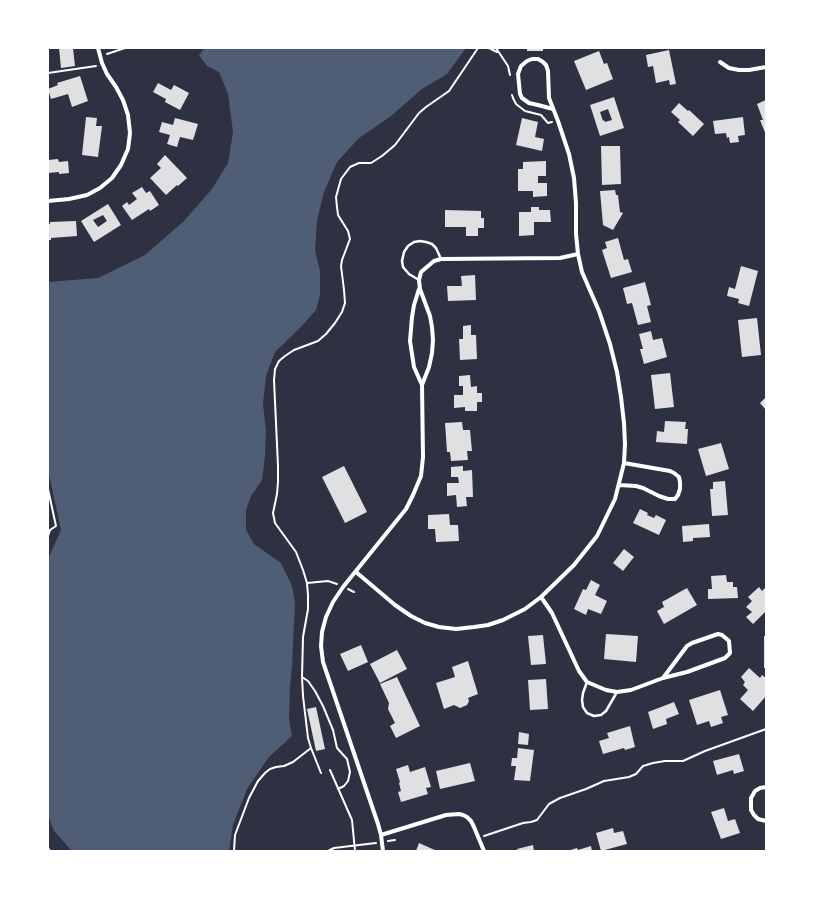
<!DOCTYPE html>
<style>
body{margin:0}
#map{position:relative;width:814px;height:899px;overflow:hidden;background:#2d3142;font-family:"Golos Text",sans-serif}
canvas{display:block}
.frame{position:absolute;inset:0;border:49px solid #fff;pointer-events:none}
</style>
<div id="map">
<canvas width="814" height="899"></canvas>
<div class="frame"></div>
</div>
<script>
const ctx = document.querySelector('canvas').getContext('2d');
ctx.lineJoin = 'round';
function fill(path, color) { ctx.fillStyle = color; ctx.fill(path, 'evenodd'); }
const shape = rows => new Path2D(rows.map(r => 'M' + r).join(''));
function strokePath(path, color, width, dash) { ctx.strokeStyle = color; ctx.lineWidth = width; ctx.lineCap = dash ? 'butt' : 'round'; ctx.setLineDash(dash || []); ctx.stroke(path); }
const water = shape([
 [205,48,466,48,447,74,422,89,391,116,359,138,337,162,324,192,317,220,315,250,320,271,320,295,316,310,302,326,275,352,266,376,263,404,266,431,265,456,262,480,251,496,246,510,246,530,254,544,281,563,292,586,295,603,292,666,290,686,289,719,292,736,269,757,247,789,233,825,229,851,72,851,54,831,48,815,48,559,61,530,48,470,48,282,98,278,145,255,184,221,212,189,228,163,233,132,228,94,219,72,207,66,199,55]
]);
const building = shape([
 [59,48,73,48,75,66,61,68],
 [527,48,543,48,543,51,527,51],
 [669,50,676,84,670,85,669,80,656,83,653,66,648,67,646,55],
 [599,51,604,64,607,63,613,79,586,90,574,61],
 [80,76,88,101,72,107,68,94,51,99,48,89,58,85,57,83],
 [158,83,171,90,174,85,189,93,180,110,165,102,166,99,153,92],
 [614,97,624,128,600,136,590,105],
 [608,109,612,120,605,122,604,120,603,121,600,112],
 [766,100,766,135,760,120,763,120,757,104],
 [679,103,688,111,689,110,704,124,693,136,678,122,680,120,671,112],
 [86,117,97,118,96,126,102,126,98,157,82,155],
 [743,117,745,135,738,136,739,142,730,143,729,137,727,138,726,133,715,134,713,121],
 [175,118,198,124,193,140,180,137,177,147,167,144,170,135,159,132,162,122,173,125],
 [522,118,538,122,535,137,544,139,542,151,516,145],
 [601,146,620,146,621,184,602,185],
 [165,155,187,178,178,186,177,185,166,195,150,178,161,168,157,164],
 [58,159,59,162,68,161,69,173,59,174,59,172,48,173,48,160],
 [546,161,546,176,538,176,538,183,547,183,547,196,533,197,533,191,518,191,518,169,523,169,523,162],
 [142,187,146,193,150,191,159,205,150,211,149,209,132,220,122,206,127,202,129,205,137,199,132,193],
 [615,190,616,195,618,195,620,212,623,213,613,230,603,225,600,191],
 [108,204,121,225,94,242,81,221],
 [103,215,107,221,98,227,93,220],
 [531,207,539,207,539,210,550,210,551,222,534,222,534,235,519,236,519,212,531,212],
 [445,210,481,211,481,218,484,218,484,228,478,228,478,236,466,236,466,227,445,227],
 [76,221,77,236,51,238,51,240,48,240,48,224,50,224,50,222],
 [618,238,624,260,628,259,632,272,611,278,602,250,607,248,605,242],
 [741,266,758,271,749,306,738,303,739,299,727,296,729,287,735,289],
 [475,275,476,300,448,301,447,286,462,286,461,276],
 [645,282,651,305,647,306,651,322,638,325,632,303,627,304,623,288],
 [757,318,761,355,742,357,738,320],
 [471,325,471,335,476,335,477,359,460,360,459,339,463,339,463,326],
 [651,331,653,340,662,338,667,357,644,364,640,349,643,349,639,334],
 [670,373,674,407,655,409,651,375],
 [470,375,471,387,477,386,477,393,482,393,482,402,477,402,477,411,465,411,465,407,454,408,454,395,463,395,463,386,459,386,459,376],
 [766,397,766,410,760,403],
 [665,421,686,422,685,429,688,429,687,444,656,442,657,431,664,432],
 [462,422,463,430,470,430,472,451,467,451,468,460,451,461,450,452,447,452,445,423],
 [721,443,729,469,706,476,698,449],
 [344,466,367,512,345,523,322,477],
 [463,466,463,471,472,470,473,497,466,497,467,506,457,507,456,495,447,496,447,483,459,483,458,477,451,477,451,467],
 [725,481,728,515,712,516,710,489,713,489,713,482],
 [640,509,648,513,647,515,654,518,656,515,666,520,659,535,633,523],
 [449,514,450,525,458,525,459,541,436,542,435,529,428,529,428,515],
 [709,524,710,537,693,538,693,541,683,542,682,526],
 [624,549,634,557,623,571,613,563],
 [726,575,727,582,733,582,733,587,737,587,738,598,708,599,708,589,712,589,711,576],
 [591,580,600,585,595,595,607,601,601,614,588,609,586,615,574,609,583,589,586,590],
 [759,587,762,591,766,587,766,611,753,624,746,617,752,612,746,607,752,601,748,597],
 [687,588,697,605,664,624,657,611,664,607,662,602],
 [606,634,638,636,636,662,604,659],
 [543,635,546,664,531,665,528,636],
 [764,636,766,636,766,668,764,668],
 [361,645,368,662,348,671,340,654],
 [397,650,407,669,380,683,370,664],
 [468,661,478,694,468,698,469,701,467,705,460,708,454,705,444,709,436,683,455,677,452,667],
 [749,668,760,678,762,675,766,678,766,696,753,711,740,699,748,690,743,685,745,682,741,677],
 [397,677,420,726,396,738,390,726,395,723,388,709,389,703,380,684],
 [546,679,548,709,530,710,528,680],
 [720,690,728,715,721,717,723,723,711,727,709,721,697,725,689,700],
 [674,702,679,714,666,719,667,724,653,729,648,712],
 [316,707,325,749,316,751,307,709],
 [630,726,635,747,625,750,624,748,603,754,599,741,609,738,607,733],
 [519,732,529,734,528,745,518,744],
 [518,748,534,750,530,781,514,780,516,766,511,766,512,758,517,758],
 [739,754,744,771,734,774,733,770,717,775,713,761],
 [470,763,475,781,440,789,436,771],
 [408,765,410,772,425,767,431,787,426,788,428,794,401,802,398,792,401,791,399,783,400,782,396,769],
 [724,808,728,821,735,819,740,833,721,839,711,812],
 [613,828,614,833,623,831,627,844,601,851,596,833],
 [419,843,437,851,416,851],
 [533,845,534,851,518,851,517,849],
 [591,846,592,851,567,851,577,848,578,850]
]);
const path = shape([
 [489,48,497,52],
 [496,48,508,66,510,75],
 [107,54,125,48],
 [48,73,96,66],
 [512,95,513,98,516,104,525,111,541,115,548,123,552,122],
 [48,489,56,526,50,530,48,536],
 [307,583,328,581,337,584],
 [348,589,354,592],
 [302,677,308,681,315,691,323,706,333,730,337,748,347,759,350,772,348,781,344,786,338,789],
 [311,748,321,773],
 [330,770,352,820,355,851],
 [484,836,523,823,531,822,537,820,549,804,560,798,586,789,604,781,629,777,636,774,643,766,653,763,665,761,683,761,705,751,766,729],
 [388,841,395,840],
 [48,848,50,851],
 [234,851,235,835,249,798,258,781,265,773,270,769,276,767,284,766,293,762,311,748,308,738,303,696,302,677,303,637,308,609,308,595,307,583,303,570,296,552,275,523,273,513,277,494,278,482,278,466,274,380,275,369,279,361,285,356,294,350,318,341,326,334,335,323,342,312,345,303,344,290,341,266,342,260,350,239,348,231,338,215,337,207,336,197,341,179,350,167,359,163,371,163,382,156,395,145,419,113,426,107,449,91,478,48],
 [328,851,334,848,376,843]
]);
const service = shape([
 [419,280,409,274,403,267,402,261,404,252,408,246,414,242,420,241,426,242,432,244,436,248,441,259],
 [587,682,583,693,582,700,583,707,587,713,594,716,601,715,606,711,617,692]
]);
const minor = shape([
 [720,62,729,68,739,70,749,70,766,67],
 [48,201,69,199,87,195,100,188,112,178,121,165,128,149,130,133,128,115,123,100,116,87,107,74,102,63,98,48],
 [419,289,414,305,412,317,410,341,414,367,422,385],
 [619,485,636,486,643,488,659,496,668,499,675,499,678,495,680,489,680,482,679,477,674,473,670,471,624,463],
 [356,572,395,605,411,616,425,623,439,627,456,629,474,627,488,625,503,620,525,609,541,597,574,565,597,536,615,499,624,463,625,444,624,423,621,397,617,372,610,344,599,311,582,272,578,254,576,234,576,203,574,178,569,154,558,121,549,98,548,71,546,65,543,62,538,59,532,59,527,61,521,66,518,74,520,94,522,98,529,103,538,105,553,109],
 [541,597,552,613,579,671,587,682,606,690,617,692,631,690,663,678,687,672,725,658,730,653,729,641,722,635,718,634,692,643,687,646,663,678],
 [766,787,760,788,755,791,751,798,751,810,754,815,758,819,766,821],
 [381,835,446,815,459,814,463,815,467,817,471,821,474,827,484,851],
 [383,851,381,835,378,824,323,662,321,646,322,632,326,617,333,602,343,587,406,509,413,495,421,476,423,457,422,385,429,367,432,353,433,340,432,327,430,316,420,289,419,280,421,272,434,261,441,259,560,258,578,254]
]);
fill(water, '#4f5d75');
fill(building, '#e0e0e3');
strokePath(path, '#fff', 2);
strokePath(service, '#fff', 2.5);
strokePath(minor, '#fff', 4);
</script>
